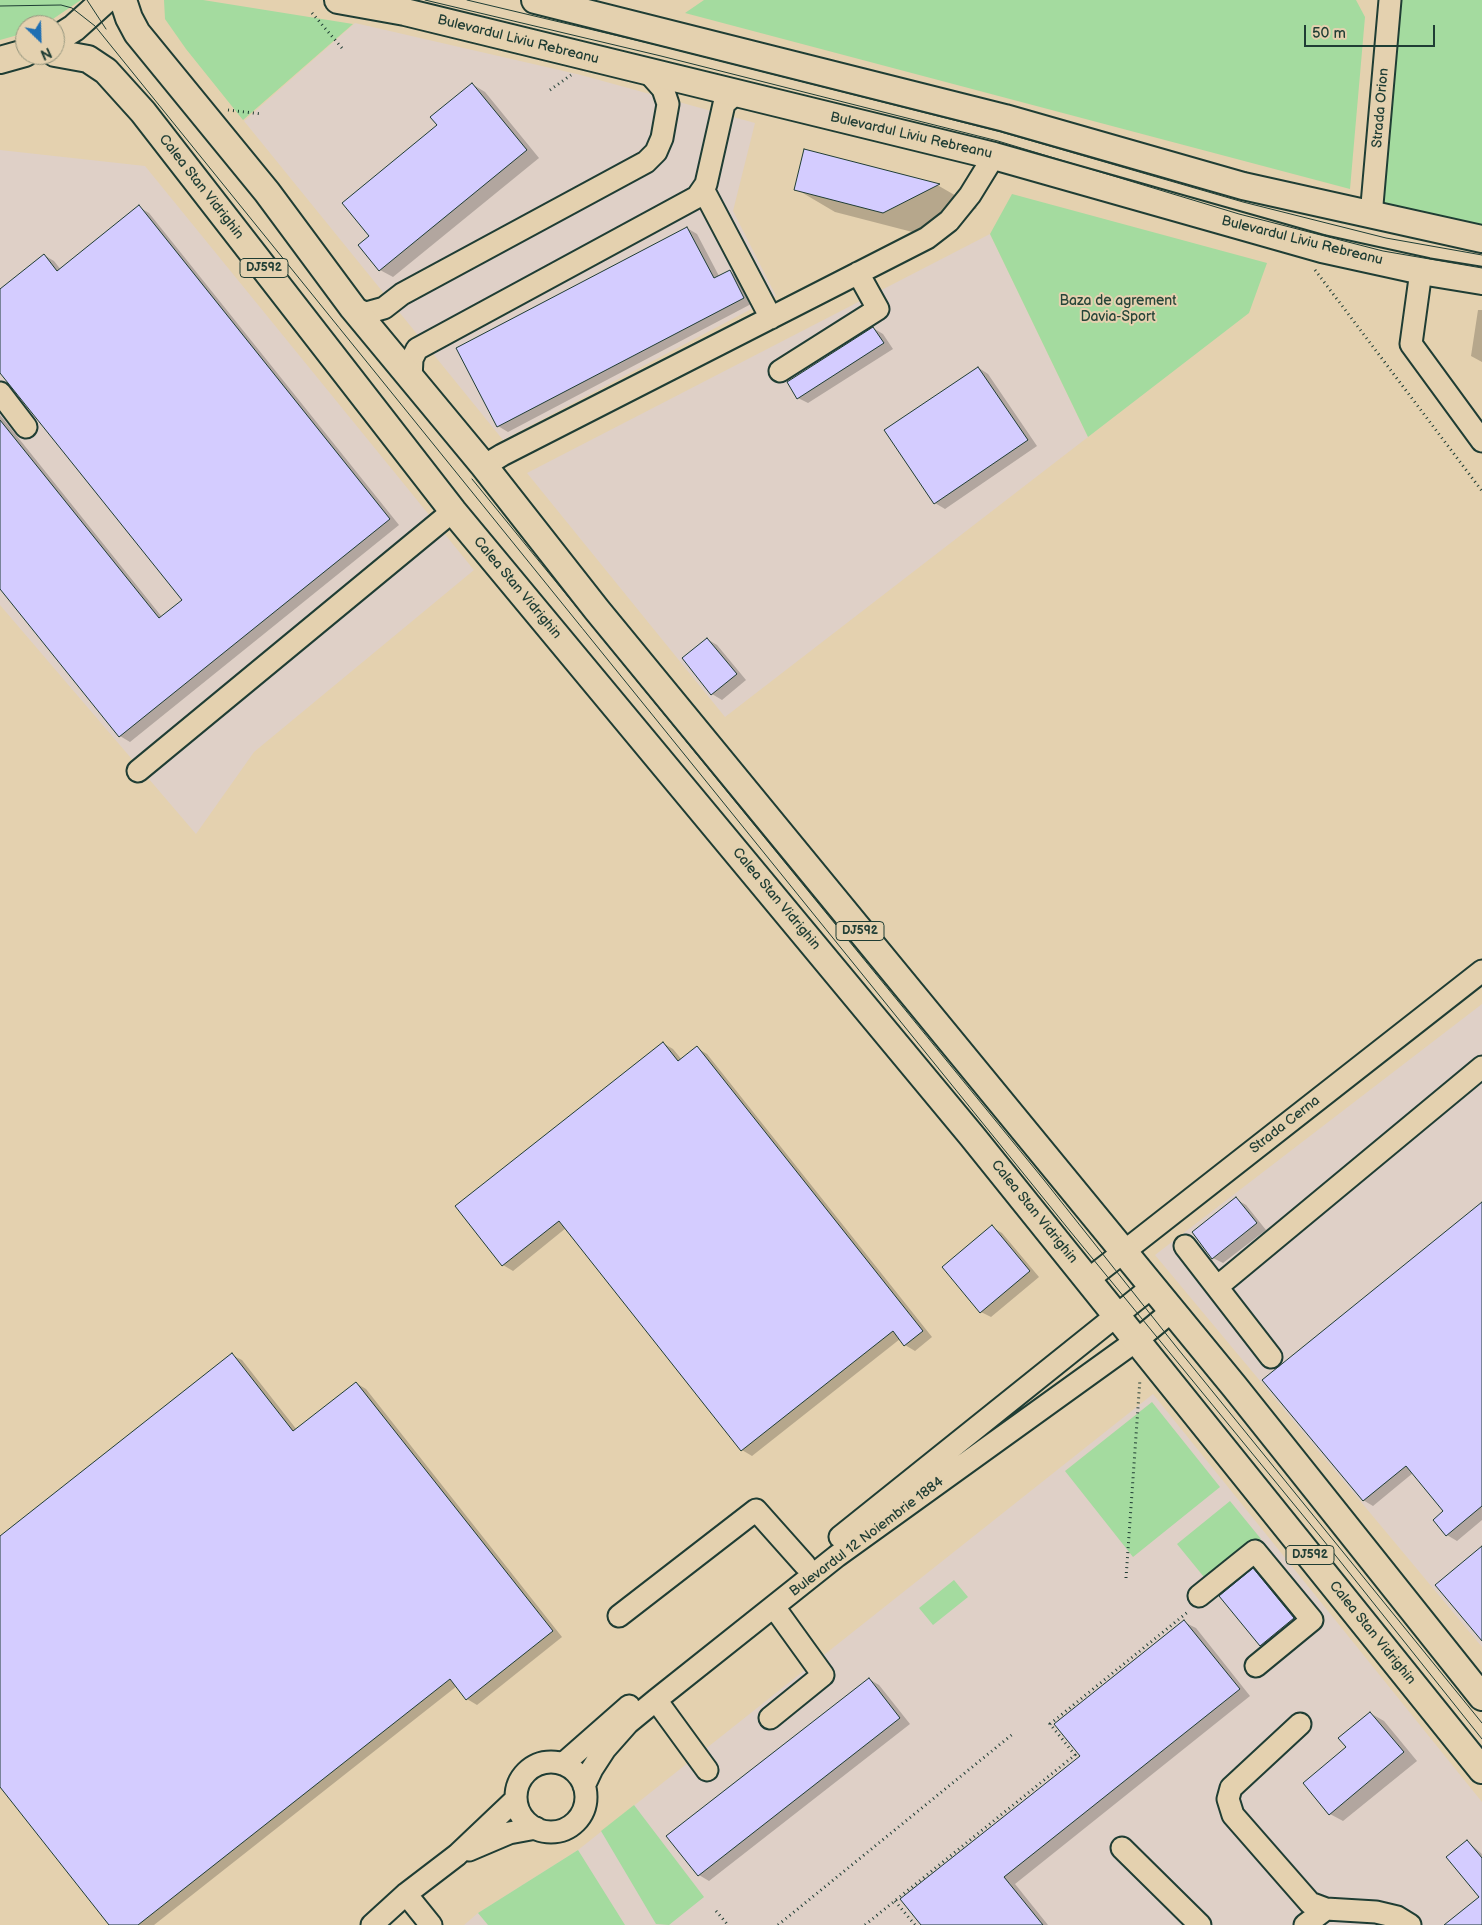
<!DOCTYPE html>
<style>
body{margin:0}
#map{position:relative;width:1482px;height:1925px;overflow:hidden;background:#e4d1af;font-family:"Balsamiq Sans",sans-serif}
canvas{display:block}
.north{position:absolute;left:15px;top:15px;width:50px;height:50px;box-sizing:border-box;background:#e4d1af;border:1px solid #95967e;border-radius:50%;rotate:156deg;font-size:14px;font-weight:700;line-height:20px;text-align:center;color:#1f3d34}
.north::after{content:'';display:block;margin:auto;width:18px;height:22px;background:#1f6fb2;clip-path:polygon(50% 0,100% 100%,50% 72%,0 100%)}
.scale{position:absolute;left:1304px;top:25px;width:131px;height:22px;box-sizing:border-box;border:2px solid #1f3d34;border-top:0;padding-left:6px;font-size:15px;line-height:18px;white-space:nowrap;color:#1f3d34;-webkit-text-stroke:4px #e4d1af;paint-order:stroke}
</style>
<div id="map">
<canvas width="1482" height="1925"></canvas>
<div class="north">N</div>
<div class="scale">50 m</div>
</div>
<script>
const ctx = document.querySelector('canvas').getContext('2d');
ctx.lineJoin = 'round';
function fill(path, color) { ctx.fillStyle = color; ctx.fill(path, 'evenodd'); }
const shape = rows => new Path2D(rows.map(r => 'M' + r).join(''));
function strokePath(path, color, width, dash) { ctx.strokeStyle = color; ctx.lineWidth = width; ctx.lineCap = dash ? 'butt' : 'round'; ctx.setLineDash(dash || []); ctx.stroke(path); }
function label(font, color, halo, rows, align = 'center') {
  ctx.font = font + ' "Balsamiq Sans",sans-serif'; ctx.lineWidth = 4; ctx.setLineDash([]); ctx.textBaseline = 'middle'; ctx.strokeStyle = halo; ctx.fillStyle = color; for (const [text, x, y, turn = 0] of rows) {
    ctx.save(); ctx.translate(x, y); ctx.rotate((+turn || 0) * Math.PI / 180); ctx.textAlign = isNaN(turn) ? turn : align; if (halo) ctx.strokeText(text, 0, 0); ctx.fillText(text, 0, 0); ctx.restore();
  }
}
const built = shape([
 [355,23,581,75,755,123,733,211,776,296,503,440,244,121],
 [0,150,145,166,474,570,254,752,196,834,0,605],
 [990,234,1088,437,725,717,527,473],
 [1482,1004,1482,1647,1155,1255],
 [1153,1394,1482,1802,1482,1925,464,1925,478,1913,578,1850]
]);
const green = shape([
 [0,0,81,0,44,25,25,25,25,33,0,40],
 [164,0,203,0,353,24,243,120,186,49,165,19],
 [704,0,1356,0,1365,17,1350,189,685,13],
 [1379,0,1482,0,1482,226,1371,216],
 [1012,194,1267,263,1249,313,1088,437,990,234],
 [1152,1402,1220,1487,1133,1557,1065,1471],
 [1230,1501,1261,1539,1208,1582,1177,1544],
 [954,1580,968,1597,933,1625,919,1608],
 [634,1805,704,1897,669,1925,656,1924,601,1831],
 [578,1850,625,1925,488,1925,478,1913]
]);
const shadow = shape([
 [472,84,485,92,539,158,393,277,380,270,371,236,439,125],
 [805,151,939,186,977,208,924,235,835,212,796,189],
 [139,207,149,213,399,525,130,742,120,736,0,587,0,415,162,617,184,600,0,371,0,290,44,255,54,261,61,270],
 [687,228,697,234,719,276,729,271,739,277,753,303,508,432,498,426],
 [1478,310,1482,310,1482,362,1471,356],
 [873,328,883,334,893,349,808,403,798,398],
 [979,368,988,374,1037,446,945,509,935,503],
 [707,639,717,645,746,680,722,700,712,694],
 [663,1043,673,1049,682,1060,697,1048,707,1054,932,1337,915,1351,905,1345,900,1339,752,1456,742,1450,566,1228,513,1271,503,1265],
 [1236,1199,1246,1205,1266,1230,1223,1263,1213,1258],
 [1482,1204,1482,1520,1457,1541,1447,1535,1445,1512,1413,1473,1373,1506,1363,1500],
 [992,1227,1002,1233,1039,1277,991,1317,981,1312],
 [232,1355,242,1360,297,1430,356,1383,366,1389,562,1637,477,1705,467,1699,457,1686,154,1925,111,1925,0,1785,0,1537],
 [1253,1570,1263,1576,1303,1624,1271,1651,1261,1645,1221,1596],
 [1184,1622,1196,1628,1250,1696,1015,1884,1048,1925,923,1925,1082,1757],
 [869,1679,879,1685,910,1724,709,1881,699,1875],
 [1370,1713,1384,1721,1417,1761,1343,1821,1330,1814,1348,1747],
 [1467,1841,1482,1854,1482,1899]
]);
const building = shape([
 [472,83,527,150,379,271,358,245,369,236,342,203,437,125,430,117,472,83],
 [804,149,940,184,883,213,794,190,804,149],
 [139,205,390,519,119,737,0,589,0,420,159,618,182,600,0,373,0,289,44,254,57,271,139,205],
 [687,227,714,278,730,270,744,298,497,427,456,348,687,227],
 [873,327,884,343,797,399,787,382,873,327],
 [978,367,1028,440,934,504,884,430,978,367],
 [707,638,737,674,711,695,682,658,707,638],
 [663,1042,678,1061,697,1046,923,1331,904,1346,893,1331,741,1451,559,1221,502,1266,455,1206,663,1042],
 [1236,1197,1257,1223,1212,1259,1192,1232,1236,1197],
 [1482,1202,1482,1506,1446,1536,1433,1520,1443,1511,1406,1466,1363,1501,1262,1380,1482,1202],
 [992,1225,1030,1271,980,1313,942,1267,992,1225],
 [232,1353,293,1431,356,1382,553,1631,466,1700,450,1679,138,1925,109,1925,0,1787,0,1536,232,1353],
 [1482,1546,1482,1641,1435,1585,1482,1546],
 [1253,1568,1294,1618,1260,1646,1219,1596,1253,1568],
 [1184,1620,1240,1689,1004,1877,1043,1925,921,1925,900,1899,1080,1756,1054,1724,1184,1620],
 [869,1678,900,1718,698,1876,666,1836,869,1678],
 [1370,1712,1404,1752,1329,1815,1303,1783,1346,1747,1338,1738,1370,1712],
 [1467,1840,1482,1858,1482,1925,1444,1925,1479,1897,1446,1857,1467,1840]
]);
const path = shape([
 [312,13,342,48],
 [550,90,571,75],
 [228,110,262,114],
 [1315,270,1482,491],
 [1126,1578,1140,1379],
 [895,1901,915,1925],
 [716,1911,728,1925],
 [778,1925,1014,1733],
 [865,1925,1075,1755,1050,1724,1189,1611]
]);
const minor = shape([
 [703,189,771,318],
 [1371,216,1390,0],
 [1421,271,1411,344,1482,441],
 [353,308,366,313,384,308,402,294,646,162,656,152,662,138,668,104,663,89,647,71],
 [780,371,878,309,858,273],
 [411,379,412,359,417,349,697,197,706,184,724,104,735,94],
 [0,393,26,427],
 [484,466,502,455,927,238,949,221,970,195,994,156],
 [138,771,453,511],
 [1185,1246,1271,1357],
 [1089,1279,1482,971],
 [1217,1287,1482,1067],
 [840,1537,1152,1287],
 [1199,1596,1255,1551,1312,1620,1256,1666],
 [619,1616,756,1510,805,1565],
 [656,1700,707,1770],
 [770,1718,823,1675,774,1607],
 [1300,1724,1231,1788,1228,1799,1233,1815,1310,1903,1326,1909,1376,1912,1397,1917,1410,1925],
 '516 1797a35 35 0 1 1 70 0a35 35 0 1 1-70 0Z',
 [563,1764,629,1706],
 [584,1786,592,1769,605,1749,628,1723,656,1700,837,1556,1137,1340,1172,1311],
 [1122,1848,1200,1925],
 [469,1850,509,1833,536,1828],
 [406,1894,431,1925],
 [372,1925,406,1894,457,1855,516,1799],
 [1305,1925,1326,1909]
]);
const major = shape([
 [123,0,129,18,137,33,267,192,353,308,484,466,597,610,1234,1386,1482,1697],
 [338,0,405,12,994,156,1322,249,1427,272,1482,281],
 [535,0,1005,118,1243,186,1482,239],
 [55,40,74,28,105,0],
 [55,53,88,59,106,71,143,112,453,511,972,1136,1482,1770],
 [0,60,25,53]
]);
const tram = shape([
 [87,0,106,29],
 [425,0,661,56,998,141,1239,214,1383,251,1482,268],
 [467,0,665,47,1001,132,1243,202,1386,238,1482,255],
 [0,6,61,5,72,8,95,26,1070,1231,1324,1541,1482,1739],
 [472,479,1044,1180,1178,1349,1482,1723]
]);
const shields = [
 [264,268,48],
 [860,931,48],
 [1310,1555,48]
];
const shieldNames = [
 ["DJ592",264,268],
 ["DJ592",860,931],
 ["DJ592",1310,1555]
];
const streetNames = [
 ["Bulevardul Liviu Rebreanu",518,40,14],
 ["Strada Orion",1381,108,-85],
 ["Bulevardul Liviu Rebreanu",911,136,13],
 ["Calea Stan Vidrighin",201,187,52],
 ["Bulevardul Liviu Rebreanu",1302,241,14],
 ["Calea Stan Vidrighin",517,588,50],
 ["Calea Stan Vidrighin",776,899,50],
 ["Strada Cerna",1285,1125,-38],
 ["Calea Stan Vidrighin",1034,1212,51],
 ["Bulevardul 12 Noiembrie 1884",867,1537,-37],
 ["Calea Stan Vidrighin",1372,1633,51]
];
const parkNames = [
 ["Baza de agrement",1118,301],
 ["Davia-Sport",1118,317]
];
fill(built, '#dfd0c7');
fill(green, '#a4db9f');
fill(shadow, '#0003');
fill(building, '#d4ccff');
strokePath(building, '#1f3d34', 1);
strokePath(minor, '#1f3d34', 25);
strokePath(major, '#1f3d34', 30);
strokePath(path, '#1f3d34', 3, [1, 4]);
strokePath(minor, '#e4d1af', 21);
strokePath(major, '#e4d1af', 26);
strokePath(tram, '#1f3d34', 1);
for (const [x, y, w] of shields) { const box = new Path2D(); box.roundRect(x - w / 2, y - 9.5, w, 19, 4); ctx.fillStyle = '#e4d1af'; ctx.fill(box); strokePath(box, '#1f3d34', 1); }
label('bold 12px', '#1f3d34', null, shieldNames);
label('14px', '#1f3d34', '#e4d1af', streetNames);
label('14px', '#264539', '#e4d1af', parkNames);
</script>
